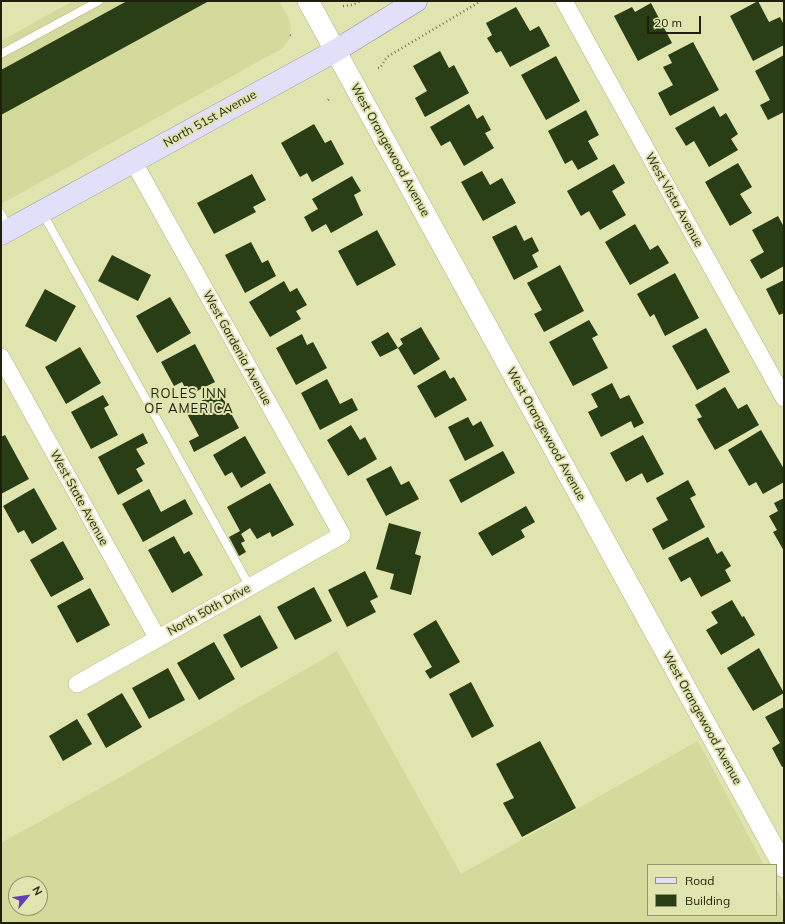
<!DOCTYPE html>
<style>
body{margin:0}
#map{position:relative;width:785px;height:924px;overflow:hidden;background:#e0e4ae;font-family:Mulish,sans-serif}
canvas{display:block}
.frame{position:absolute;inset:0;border:2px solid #1f200b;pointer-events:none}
.legend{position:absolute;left:647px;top:864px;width:130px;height:52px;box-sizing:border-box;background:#e0e4ae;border:1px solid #93966d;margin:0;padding:5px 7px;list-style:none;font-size:12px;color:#1f200b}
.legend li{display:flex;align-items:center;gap:8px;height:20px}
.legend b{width:20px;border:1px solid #93966d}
.north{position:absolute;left:8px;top:876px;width:40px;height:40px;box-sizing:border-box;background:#e0e4ae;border:1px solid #93966d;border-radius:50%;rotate:61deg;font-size:11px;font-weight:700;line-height:16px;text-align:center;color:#1f200b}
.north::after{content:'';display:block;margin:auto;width:14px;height:18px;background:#6340b9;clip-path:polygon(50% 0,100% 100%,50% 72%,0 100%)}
.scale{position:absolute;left:647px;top:16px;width:54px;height:18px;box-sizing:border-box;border:2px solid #1f200b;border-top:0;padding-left:5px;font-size:12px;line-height:14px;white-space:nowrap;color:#1f200b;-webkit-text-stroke:3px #e0e4ae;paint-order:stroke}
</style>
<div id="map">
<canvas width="785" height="924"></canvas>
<div class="frame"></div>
<ul class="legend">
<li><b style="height:5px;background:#e2dff9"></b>Road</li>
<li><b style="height:11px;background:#293e14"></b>Building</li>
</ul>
<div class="north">N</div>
<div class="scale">20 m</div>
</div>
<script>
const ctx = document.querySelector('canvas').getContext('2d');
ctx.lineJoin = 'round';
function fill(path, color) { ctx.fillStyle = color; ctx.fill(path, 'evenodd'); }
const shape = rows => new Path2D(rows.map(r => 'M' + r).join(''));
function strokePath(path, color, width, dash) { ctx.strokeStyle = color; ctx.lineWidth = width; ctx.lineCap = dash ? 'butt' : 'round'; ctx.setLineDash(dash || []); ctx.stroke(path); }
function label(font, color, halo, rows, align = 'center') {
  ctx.font = font + ' Mulish,sans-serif'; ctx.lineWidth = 4; ctx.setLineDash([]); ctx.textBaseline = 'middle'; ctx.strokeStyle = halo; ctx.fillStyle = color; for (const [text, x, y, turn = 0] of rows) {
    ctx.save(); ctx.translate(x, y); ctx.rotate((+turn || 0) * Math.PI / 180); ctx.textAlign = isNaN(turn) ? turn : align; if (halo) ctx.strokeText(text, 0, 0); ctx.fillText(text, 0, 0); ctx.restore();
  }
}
const built = shape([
 [73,1,279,1,288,17,291,26,290,34,289,40,281,49,1,204,1,41],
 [337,651,461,874,698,741,764,865,648,865,648,915,776,915,776,888,784,903,784,923,1,923,1,843,117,779],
 [16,884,40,884,40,908,16,908]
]);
const building = shape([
 [127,1,209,1,1,115,1,70],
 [758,1,769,22,780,17,784,25,784,45,753,61,730,16],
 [651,3,672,43,638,61,614,16,632,7,635,12],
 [516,7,530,31,539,26,550,46,510,67,501,51,496,53,487,38,492,35,486,23],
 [693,42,719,90,670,116,658,93,673,85,663,67,672,63,668,55],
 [440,51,449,68,454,65,469,93,425,117,415,98,427,91,413,66],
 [784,55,784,112,768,120,760,105,770,100,755,71],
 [556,56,580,101,546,120,521,75],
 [469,104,477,119,483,115,491,130,485,133,494,148,464,166,450,141,441,146,430,127],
 [714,106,720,117,726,113,738,134,731,139,738,150,709,167,694,141,686,146,675,128],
 [586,110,599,135,588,141,598,159,578,170,572,160,565,164,548,131],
 [314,124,325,143,331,140,344,164,312,182,307,173,300,177,281,143],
 [738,163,752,187,740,194,752,213,730,226,705,182],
 [614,164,625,183,612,191,626,215,600,230,589,211,581,216,567,191],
 [482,171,490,185,502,178,516,203,483,221,461,182],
 [252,174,266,200,253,207,256,212,214,234,197,203],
 [352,176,361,191,354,195,363,215,331,233,326,224,312,232,304,217,318,209,312,199],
 [778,216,784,227,784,266,761,279,750,260,764,252,752,230],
 [635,224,650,250,658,245,669,263,630,285,605,242],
 [516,225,524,241,532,237,539,251,532,255,538,267,514,280,492,237],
 [377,230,396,265,357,286,338,251],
 [251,242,262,263,268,260,276,276,245,293,225,255],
 [112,255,151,275,138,301,98,281],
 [560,265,584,311,544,332,534,314,542,310,527,283],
 [675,273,699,318,665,336,654,314,650,317,637,294],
 [784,280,784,313,779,315,766,289],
 [284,281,290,292,297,288,307,305,296,311,301,319,270,337,249,302],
 [45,289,76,306,56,342,25,326],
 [170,297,191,333,157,353,136,316],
 [589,320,598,335,592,338,608,368,573,386,549,342],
 [421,327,440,359,414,375,398,348,403,344,400,339],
 [706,328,730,372,697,390,672,346],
 [388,332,398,348,380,357,371,342],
 [302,334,307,345,313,342,327,368,296,385,276,348],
 [195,344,215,382,189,395,182,382,174,386,161,362],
 [80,347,101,383,66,404,45,367],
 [445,370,450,379,454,377,467,400,435,418,417,386],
 [327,379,340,404,352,398,358,410,320,430,301,393],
 [612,383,620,399,629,395,644,423,634,428,631,421,601,437,588,412,598,407,591,394],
 [725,387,738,409,747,404,759,425,715,450,697,419,702,417,695,405],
 [219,391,239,428,194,452,189,441,199,436,185,410],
 [103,395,109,405,104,408,118,435,91,449,71,412],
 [468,417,473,426,481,421,494,446,465,461,448,427],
 [351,425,360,440,365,437,377,459,348,476,327,440],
 [761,430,784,469,784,482,763,494,756,482,749,486,728,450],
 [143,433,148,443,136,449,145,464,136,469,143,481,118,495,98,457],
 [5,435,29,479,1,494,1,437],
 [643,435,664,474,647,483,642,473,626,482,610,453],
 [245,436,266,473,241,488,232,472,225,476,213,455],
 [503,451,515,473,461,503,449,480],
 [391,466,401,485,409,481,419,499,386,516,366,479],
 [688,480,696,495,690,498,705,527,663,550,652,529,668,520,656,498],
 [270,483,294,525,272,537,270,532,257,539,250,528,241,534,245,541,241,543,246,552,239,556,229,537,240,531,227,507],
 [34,488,57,529,32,544,24,530,18,533,3,506],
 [149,489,161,512,185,499,193,514,143,542,122,504],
 [784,498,784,551,773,532,777,530,769,516,778,511,774,503],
 [526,506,535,522,521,530,525,537,492,556,478,533],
 [389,523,421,532,415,554,421,556,411,595,390,589,394,574,376,569],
 [174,536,184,554,189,551,203,575,172,593,148,550],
 [708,537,717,554,722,551,731,566,725,570,731,581,701,597,690,577,681,582,668,558],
 [63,541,84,579,51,597,30,560],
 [365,571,378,597,370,601,376,612,347,627,328,590],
 [314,587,332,621,295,640,277,607],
 [90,588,110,625,77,643,57,606],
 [732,600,742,617,744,616,755,635,721,655,706,630,718,623,711,612],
 [260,615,278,648,241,668,223,635],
 [436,620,460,662,430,679,425,671,432,667,413,634],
 [214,642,235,679,199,700,177,663],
 [759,648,784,693,753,711,727,668],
 [168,668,185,700,149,719,132,688],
 [471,682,494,726,472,738,449,694],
 [122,693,142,727,106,748,87,714],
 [784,707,784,766,782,767,772,748,780,743,765,717],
 [77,719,92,744,63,761,49,736],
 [540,741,576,808,522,837,503,803,514,798,496,764]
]);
const path = shape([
 [343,6,352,5,361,1],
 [290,35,292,36],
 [378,68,380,68,387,57,481,1],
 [328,100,329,99]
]);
const service = shape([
 [1,54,99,1],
 [42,212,250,587],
 [1,214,9,229]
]);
const minor = shape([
 [564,1,784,398],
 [1,357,158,639],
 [77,684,342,535,133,161]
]);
const tertiary = shape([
 [308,1,784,867]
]);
const primary = shape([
 [1,234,335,51,416,1]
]);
const streetNames = [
 ["North 51st Avenue",210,119,-29],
 ["West Orangewood Avenue",390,150,61],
 ["West Vista Avenue",674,200,61],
 ["West Gardenia Avenue",237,348,61],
 ["West Orangewood Avenue",546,434,61],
 ["West State Avenue",79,498,61],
 ["North 50th Drive",209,610,-29],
 ["West Orangewood Avenue",702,718,61]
];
const neighbourhoodNames = [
 ["ROLES INN",189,394],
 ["OF AMERICA",189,409]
];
fill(built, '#d4d99c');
fill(building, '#293e14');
strokePath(service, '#acb07c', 9);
strokePath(minor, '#acb07c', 18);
strokePath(tertiary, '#acb07c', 22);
strokePath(primary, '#918ea3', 23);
strokePath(path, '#777955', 2.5, [1, 3]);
strokePath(service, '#fff', 8);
strokePath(minor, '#fff', 17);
strokePath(tertiary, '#fff', 21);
strokePath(primary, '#e2dff9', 22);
label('12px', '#1f200b', '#e0e4ae', streetNames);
ctx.letterSpacing = '1px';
label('13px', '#1f200b', '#e0e4ae', neighbourhoodNames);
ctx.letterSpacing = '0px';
</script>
